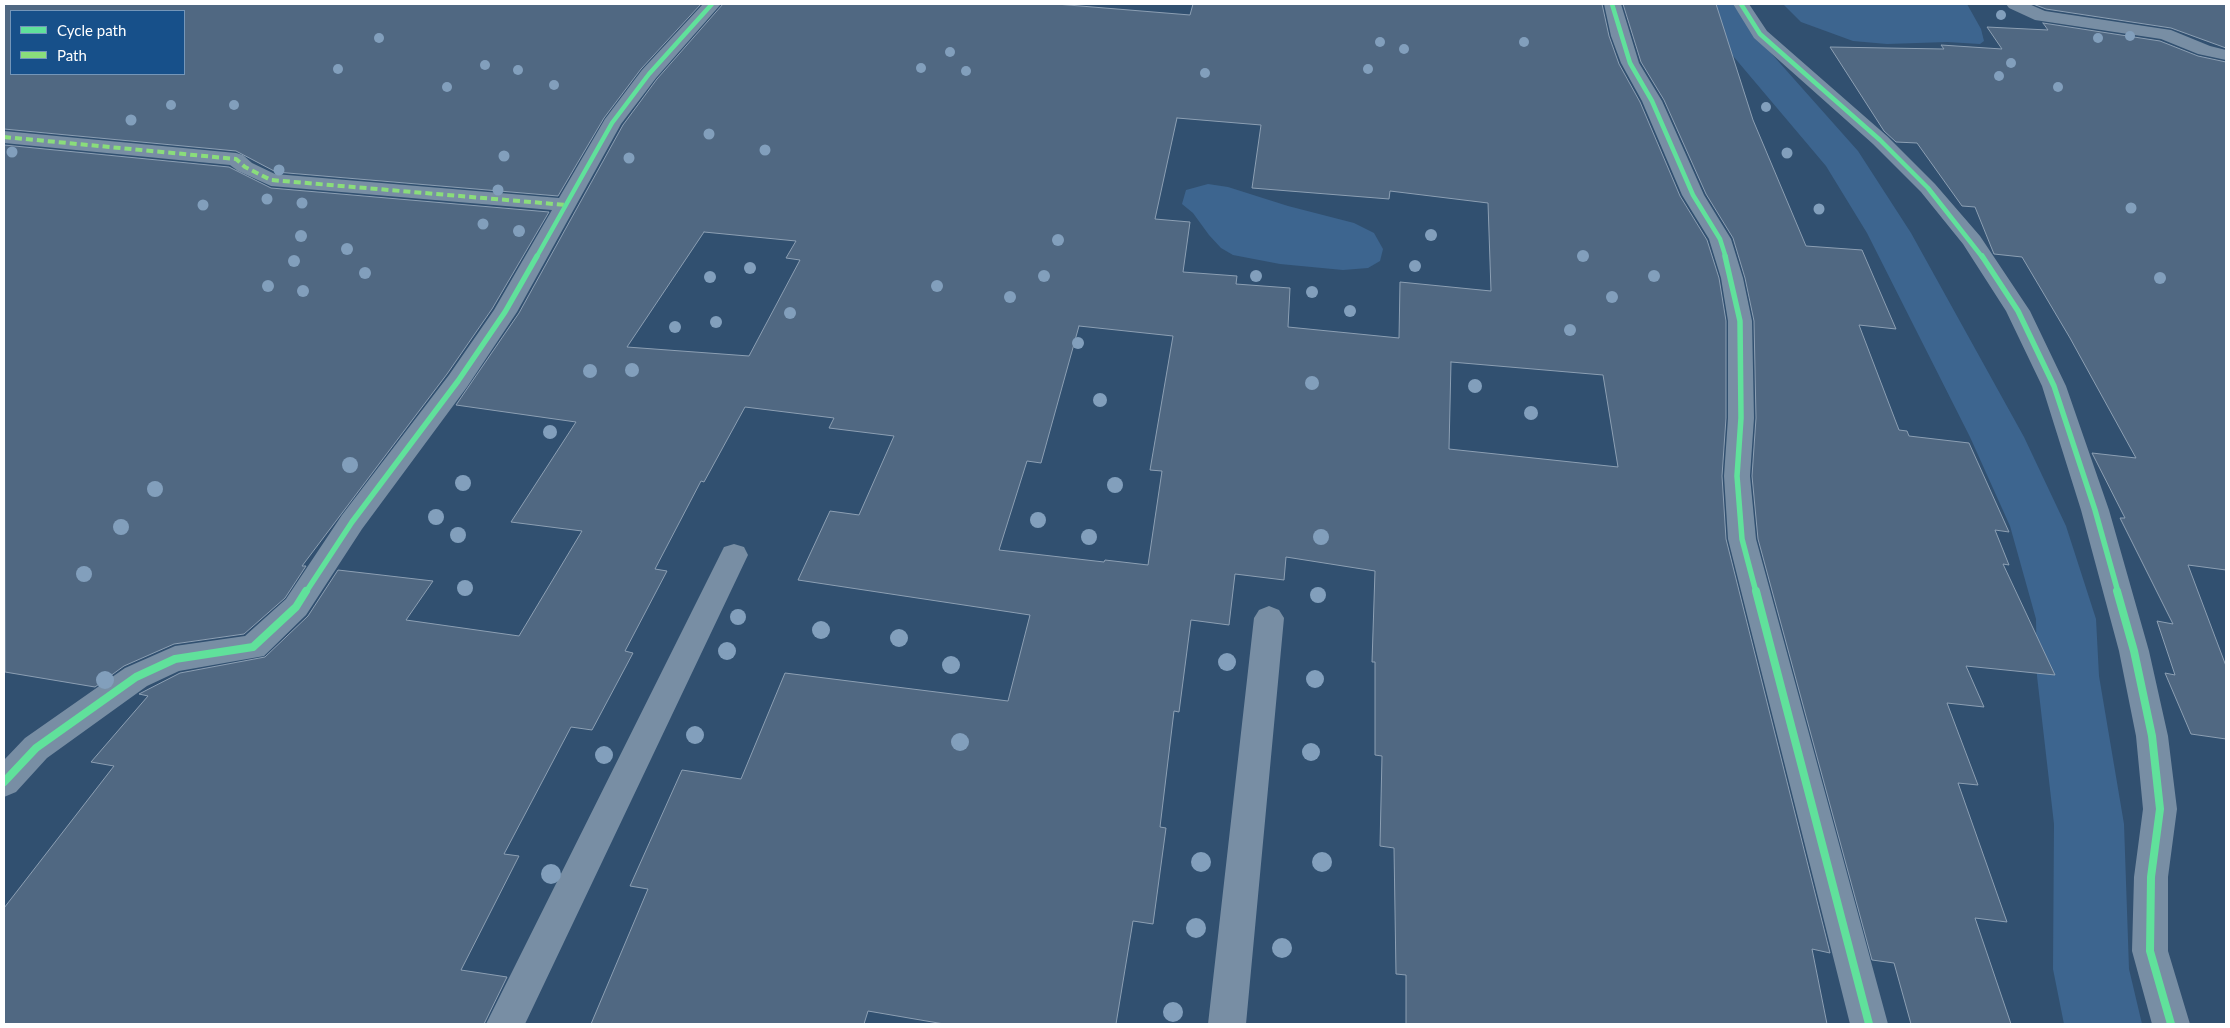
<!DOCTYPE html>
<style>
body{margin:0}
#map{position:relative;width:2230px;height:1028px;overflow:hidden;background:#315070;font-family:Lato,sans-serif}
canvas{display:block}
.frame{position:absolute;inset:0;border:5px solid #fff;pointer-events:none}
.legend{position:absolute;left:10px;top:10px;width:175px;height:65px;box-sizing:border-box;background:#17508a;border:1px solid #7496b9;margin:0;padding:6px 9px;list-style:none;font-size:15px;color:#fff}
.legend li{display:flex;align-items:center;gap:10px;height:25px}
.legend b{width:25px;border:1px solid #7496b9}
</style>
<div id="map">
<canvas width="2230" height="1028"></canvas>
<div class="frame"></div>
<ul class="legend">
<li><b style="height:6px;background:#60e19b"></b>Cycle path</li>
<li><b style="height:6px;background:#8add7b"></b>Path</li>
</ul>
</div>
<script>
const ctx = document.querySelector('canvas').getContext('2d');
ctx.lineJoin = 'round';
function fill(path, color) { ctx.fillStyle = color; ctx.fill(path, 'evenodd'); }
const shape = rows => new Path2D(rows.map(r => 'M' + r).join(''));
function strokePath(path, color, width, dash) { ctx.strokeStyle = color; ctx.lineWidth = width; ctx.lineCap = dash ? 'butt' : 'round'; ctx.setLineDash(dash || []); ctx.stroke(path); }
const water = shape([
 [1783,4,1967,4,1981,29,1984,41,1980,44,1947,42,1887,44,1853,41,1801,22],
 [1208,184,1228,187,1288,206,1354,223,1374,233,1383,249,1380,261,1368,268,1343,270,1280,264,1233,255,1221,248,1209,235,1193,213,1182,204,1186,190]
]);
const canal = shape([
 [1698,4,1733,4,1754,34,1858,151,1911,233,2024,437,2066,526,2096,619,2099,676,2124,824,2129,969,2142,1024,2064,1024,2053,969,2054,824,2037,676,2036,619,2010,526,1970,437,1867,233,1826,166,1728,50,1698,4]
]);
const building = shape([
 [4,4,701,4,641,69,604,118,558,196,276,172,236,151,4,129,4,4],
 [11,11,184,11,184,74,11,74,11,11],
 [723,4,1056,4,1190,15,1193,4,1602,4,1609,36,1619,64,1640,102,1680,196,1707,240,1719,278,1726,321,1726,418,1722,476,1726,539,1830,953,1812,949,1827,1024,1406,1024,1406,975,1396,974,1394,848,1380,846,1382,756,1375,755,1375,662,1372,662,1375,571,1286,557,1284,580,1235,574,1229,625,1191,620,1179,712,1174,711,1160,827,1166,828,1153,924,1133,921,1116,1024,944,1024,868,1011,864,1024,591,1024,648,889,630,886,682,770,741,779,785,673,1008,701,1030,615,798,580,830,511,859,515,894,436,829,428,834,418,745,407,704,482,701,481,655,569,667,571,625,651,633,653,592,730,571,727,504,854,519,856,461,970,507,977,484,1024,4,1024,4,908,114,766,91,762,148,696,139,694,180,673,265,657,308,616,338,570,433,581,406,620,519,636,582,531,511,522,576,422,456,405,519,313,623,125,657,79,723,4],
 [1177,118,1261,125,1252,188,1389,199,1390,191,1488,203,1491,291,1400,282,1399,338,1288,327,1290,288,1236,284,1237,276,1183,272,1190,222,1155,219,1177,118],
 [704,232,796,241,786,258,800,260,749,356,627,347,704,232],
 [1079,326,1173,336,1150,470,1162,471,1148,565,1105,560,1104,562,999,550,1027,461,1041,463,1079,326],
 [1451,362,1603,375,1618,467,1449,449,1451,362],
 [1623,4,1716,4,1753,120,1806,246,1862,250,1896,329,1859,325,1899,430,1907,431,1909,436,1969,443,2009,532,1995,530,2009,565,2003,564,2055,675,1966,666,1984,707,1947,703,1978,785,1958,783,2007,922,1975,918,2011,1024,1911,1024,1894,963,1872,960,1758,539,1752,476,1756,418,1754,321,1745,278,1733,238,1706,194,1664,100,1641,62,1623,4],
 [2033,4,2226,4,2226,48,2171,28,2046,9,2033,4],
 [2043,23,2160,41,2198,56,2226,62,2226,570,2188,565,2226,666,2226,739,2191,734,2165,673,2175,675,2157,621,2173,624,2120,518,2125,518,2092,453,2136,458,2070,338,2022,257,1994,254,1975,207,1962,206,1917,143,1896,142,1884,131,1830,47,1944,49,1941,45,2002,49,1987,27,2048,30,2043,23],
 [4,145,229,167,271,188,549,212,492,309,447,374,302,566,306,566,285,598,244,634,174,644,124,666,95,687,5,672,4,145]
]);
const minor = shape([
 [703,4,721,4,656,78,621,124,517,312,467,387,362,529,306,615,264,656,179,671,147,686,47,758,16,792,4,797,4,760,25,738,125,668,175,646,245,636,286,599,342,515,449,375,494,310,552,210,271,186,238,171,230,165,4,143,4,131,236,153,243,155,252,163,275,174,559,198,605,119,642,70,703,4],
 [1604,4,1621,4,1639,63,1662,101,1704,195,1731,239,1743,278,1752,321,1754,418,1750,476,1756,539,1888,1024,1850,1024,1728,539,1724,476,1728,418,1728,321,1721,278,1709,239,1682,195,1642,101,1621,63,1611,36,1604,4],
 [1733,4,1749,4,1767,31,1887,136,1935,184,1980,236,2030,311,2066,386,2109,510,2149,651,2168,736,2177,809,2168,877,2168,951,2190,1024,2152,1024,2132,951,2134,877,2143,809,2136,736,2119,651,2081,510,2042,386,2006,311,1963,244,1921,192,1873,144,1754,38,1733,4],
 [2006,4,2029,4,2045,11,2171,30,2210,46,2226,50,2226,60,2198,54,2161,39,2035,20,2009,8,2006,4],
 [734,544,744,547,748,555,525,1024,486,1024,720,555,724,547,734,544],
 [1269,606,1279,610,1284,618,1246,1024,1208,1024,1254,618,1259,610,1269,606]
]);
const quiet = shape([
 [4,137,236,159,245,167,271,180,566,205]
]);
const cyclewayFar2 = shape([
 [1612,4,1630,63,1652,101,1693,195,1720,239,1726,258],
 [1741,4,1760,34,1880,140,1928,188,1983,258],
 [536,258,612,123,649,74,712,4]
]);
const cyclewayFar1 = shape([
 [1725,256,1740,321,1741,418,1737,476,1742,539,1756,592],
 [1982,256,2018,311,2054,386,2095,510,2118,592],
 [306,592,352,522,458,381,505,312,537,256]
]);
const cycleway = shape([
 [1756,591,1869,1024],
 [2117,591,2134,651,2152,736,2160,809,2151,877,2150,951,2171,1024],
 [4,782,36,748,136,677,175,659,253,647,296,607,306,591]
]);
const trees = [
 [2001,15,5],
 [2130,36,5],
 [379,38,5],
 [2098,38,5],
 [1380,42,5],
 [1524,42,5],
 [1404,49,5],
 [950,52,5],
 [2011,63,5],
 [485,65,5],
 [921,68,5],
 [338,69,5],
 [1368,69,5],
 [518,70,5],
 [966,71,5],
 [1205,73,5],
 [1999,76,5],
 [554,85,5],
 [447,87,5],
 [2058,87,5],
 [171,105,5],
 [234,105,5],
 [1766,107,5],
 [131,120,5.5],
 [709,134,5.5],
 [765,150,5.5],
 [12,152,5.5],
 [1787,153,5.5],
 [504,156,5.5],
 [629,158,5.5],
 [279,170,5.5],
 [498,190,5.5],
 [267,199,5.5],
 [302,203,5.5],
 [203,205,5.5],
 [2131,208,5.5],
 [1819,209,5.5],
 [483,224,5.5],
 [519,231,6],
 [1431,235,6],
 [301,236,6],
 [1058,240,6],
 [347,249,6],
 [1583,256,6],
 [294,261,6],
 [1415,266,6],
 [750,268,6],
 [365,273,6],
 [1044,276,6],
 [1256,276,6],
 [1654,276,6],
 [710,277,6],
 [2160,278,6],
 [268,286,6],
 [937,286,6],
 [303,291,6],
 [1312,292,6],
 [1010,297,6],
 [1612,297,6],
 [1350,311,6],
 [790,313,6],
 [716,322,6],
 [675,327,6],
 [1570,330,6],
 [1078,343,6],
 [632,370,7],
 [590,371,7],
 [1312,383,7],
 [1475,386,7],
 [1100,400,7],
 [1531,413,7],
 [550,432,7],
 [350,465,8],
 [463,483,8],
 [1115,485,8],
 [155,489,8],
 [436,517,8],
 [1038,520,8],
 [121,527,8],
 [458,535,8],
 [1089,537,8],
 [1321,537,8],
 [84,574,8],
 [465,588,8],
 [1318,595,8],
 [738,617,8],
 [821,630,9],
 [899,638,9],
 [727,651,9],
 [1227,662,9],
 [951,665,9],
 [1315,679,9],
 [105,680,9],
 [695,735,9],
 [960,742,9],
 [1311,752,9],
 [604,755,9],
 [1201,862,10],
 [1322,862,10],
 [551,874,10],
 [1196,928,10],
 [1282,948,10],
 [1173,1012,10]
];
fill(water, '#3d658f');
fill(canal, '#3d658f');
fill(building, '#506882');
strokePath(building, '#8c9fb3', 1);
fill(minor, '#788ea4');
strokePath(quiet, '#8add7b', 4, [7, 4]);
strokePath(cyclewayFar2, '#60e19b', 4.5);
strokePath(cyclewayFar1, '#60e19b', 5.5);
strokePath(cycleway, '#60e19b', 8);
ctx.fillStyle = '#829fbc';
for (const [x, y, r] of trees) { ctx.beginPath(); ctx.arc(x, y, r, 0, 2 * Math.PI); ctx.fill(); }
</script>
